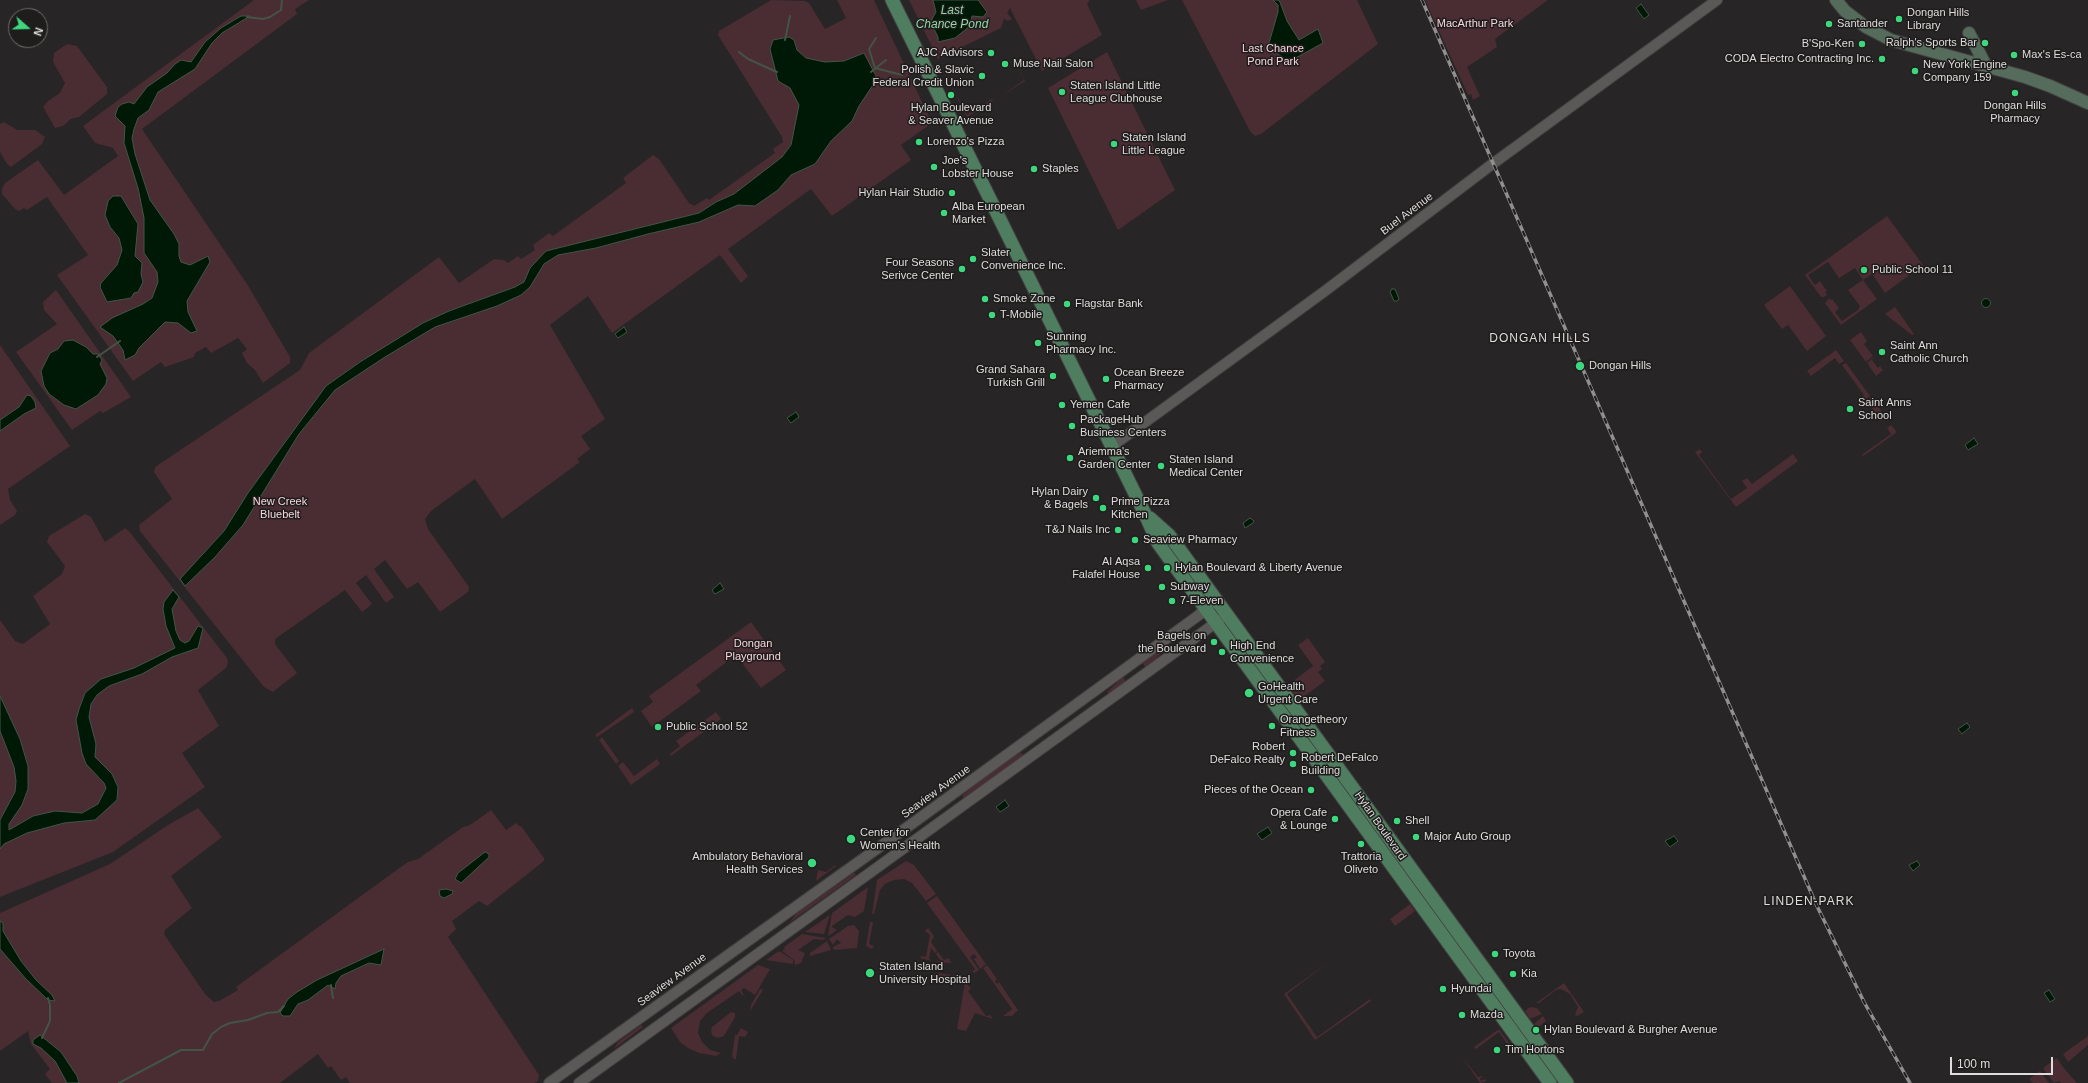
<!DOCTYPE html>
<style>
body{margin:0}
#map{position:relative;width:2088px;height:1083px;overflow:hidden;background:#282526;font-family:Helvetica,sans-serif}
canvas{display:block}
.north{position:absolute;left:8px;top:8px;width:40px;height:40px;box-sizing:border-box;background:#1f1c1c;border:1px solid #6c6969;border-radius:50%;rotate:110deg;font-size:11px;font-weight:700;line-height:16px;text-align:center;color:#dfdddd}
.north::after{content:'';display:block;margin:auto;width:14px;height:18px;background:#3dd77e;clip-path:polygon(50% 0,100% 100%,50% 72%,0 100%)}
.scale{position:absolute;left:1950px;top:1057px;width:103px;height:18px;box-sizing:border-box;border:2px solid #dfdddd;border-top:0;padding-left:5px;font-size:12px;line-height:14px;white-space:nowrap;color:#dfdddd;-webkit-text-stroke:3px #1f1c1c;paint-order:stroke}
</style>
<div id="map">
<canvas width="2088" height="1083"></canvas>
<div class="north">N</div>
<div class="scale">100 m</div>
</div>
<script>
const ctx = document.querySelector('canvas').getContext('2d');
ctx.lineJoin = 'round';
function fill(path, color) { ctx.fillStyle = color; ctx.fill(path, 'evenodd'); }
const shape = rows => new Path2D(rows.map(r => 'M' + r).join(''));
function strokePath(path, color, width, dash) { ctx.strokeStyle = color; ctx.lineWidth = width; ctx.lineCap = dash ? 'butt' : 'round'; ctx.setLineDash(dash || []); ctx.stroke(path); }
function label(font, color, halo, rows, align = 'center') {
  ctx.font = font + ' Helvetica,sans-serif'; ctx.lineWidth = 3; ctx.setLineDash([]); ctx.textBaseline = 'middle'; ctx.strokeStyle = halo; ctx.fillStyle = color; for (const [text, x, y, turn = 0] of rows) {
    ctx.save(); ctx.translate(x, y); ctx.rotate((+turn || 0) * Math.PI / 180); ctx.textAlign = isNaN(turn) ? turn : align; if (halo) ctx.strokeText(text, 0, 0); ctx.fillText(text, 0, 0); ctx.restore();
  }
}
const green = shape([
 [254,0,309,0,295,9,297,14,142,129,247,284,290,357,290,363,263,383,255,370,247,363,242,353,247,349,238,338,211,353,206,347,195,353,194,357,165,367,161,362,133,381,57,275,88,255,47,197,27,210,24,208,19,211,15,209,2,194,2,189,5,183,38,160,64,195,118,156,113,148,95,143,83,126],
 [771,0,805,1,809,3,825,29,846,18,837,0,874,0,932,123,901,145,911,160,832,216,811,189,735,244,728,249,748,276,741,283,720,255,612,333,588,296,550,325,605,419,581,436,590,449,577,459,580,462,502,519,475,479,431,511,425,519,428,529,469,587,468,592,440,612,418,582,407,589,385,560,374,569,394,597,386,603,366,575,356,583,372,604,362,612,345,590,275,639,275,644,297,673,273,692,264,687,140,531,139,525,172,499,154,472,155,467,300,370,309,353,439,257,459,283,494,259,504,260,508,263,518,256,521,259,535,250,533,245,549,233,553,236,626,183,623,178,653,155,659,159,689,203,694,206,707,198,709,200,775,153,773,149,783,142,782,137,718,35,719,31],
 [909,0,1090,0,1087,4,1102,35,1042,71,1010,8,1007,13,1012,19,1008,21,1004,19,1001,28,938,59],
 [1136,0,1168,0,1141,10],
 [1182,0,1357,0,1378,44,1261,134,1255,136,1250,131],
 [1425,0,1548,0,1495,39,1497,47,1467,67,1480,96,1473,100,1471,94,1468,95],
 [1005,42,1025,81,1001,96,1024,80],
 [67,44,77,46,107,87,107,94,79,117,71,119,63,126,55,128,43,107,48,101,60,93,65,83,53,62,54,53],
 [1107,52,1175,190,1118,230,1048,88],
 [942,68,967,115,992,99,993,101,967,117],
 [4,122,17,130,35,130,45,137,42,144,11,167,7,164,0,152,0,124],
 [1887,216,1923,265,1885,293,1872,274,1863,280,1877,299,1841,325,1825,303,1829,298,1830,300,1832,299,1839,308,1835,312,1842,321,1858,310,1860,306,1848,290,1863,280,1855,268,1839,278,1828,262,1808,275,1815,285,1820,281,1827,291,1825,292,1827,295,1824,297,1821,297,1805,275],
 [1790,286,1826,336,1807,351,1788,325,1782,329,1764,305],
 [56,290,131,397,103,413,100,411,72,430,16,352,57,324,44,310,43,302],
 [1895,307,1914,334,1912,335,1885,314],
 [1861,332,1867,341,1864,344,1873,356,1866,362,1850,340],
 [0,345,70,446,8,489,10,500,17,511,15,515,0,525],
 [1836,350,1844,361,1839,364,1835,358,1811,376,1807,371],
 [1874,357,1872,360,1878,368,1880,366,1883,370,1876,376,1867,363],
 [1846,363,1870,396,1860,403,1857,401,1864,395,1842,365],
 [1871,397,1886,417,1881,421,1869,404,1862,408,1861,406],
 [1891,425,1897,432,1862,457,1863,454,1891,434,1887,428],
 [1700,449,1702,452,1699,455,1731,499,1747,488,1742,481,1747,478,1752,484,1793,454,1798,461,1736,507,1695,452],
 [85,514,91,517,105,542,125,528,129,531,227,658,228,663,226,668,198,690,219,726,182,753,205,787,113,852,0,897,0,620,15,641,23,644,50,624,33,596,62,574,65,566,47,542,49,536],
 [751,622,786,670,761,688,736,655,696,685,701,691,652,727,641,711,653,702,649,696],
 [1308,638,1325,662,1320,666,1322,669,1318,672,1325,681,1299,700,1288,685,1313,666,1298,645],
 [1161,649,1163,652,1146,668,1142,663],
 [1123,677,1126,682,1109,694,1107,692],
 [632,708,634,712,597,737,595,735],
 [716,712,721,719,671,756,670,754,680,746,676,741],
 [602,737,619,761,616,764,599,740],
 [1021,752,1023,755,1014,763,965,799,962,796,974,785],
 [657,759,660,764,631,785,618,766,623,762,634,776],
 [198,808,222,837,171,876,192,908,165,930,164,934,205,994,214,1002,219,1001,238,990,236,987,398,869,408,862,418,859,463,827,470,825,491,810,506,830,516,823,520,827,521,826,544,858,544,861,487,906,479,901,452,921,456,929,448,937,539,1075,538,1081,534,1083,350,1083,346,1077,341,1080,331,1066,328,1068,318,1054,280,1083,52,1083,45,1074,50,1069,31,1044,28,1031,0,1051,0,913,110,864,168,825],
 [906,861,914,865,936,894,926,901,912,883,904,879,894,880,885,884,880,890,874,914,872,914,877,880],
 [835,865,836,866,816,881,818,870,826,872],
 [854,873,856,875,789,923,797,913],
 [868,887,864,911,855,917,848,915,832,926,832,927,837,930,828,936,832,913],
 [937,896,986,964,980,969,974,959,977,957,974,954,970,957,979,970,974,973,972,972,975,969,927,903],
 [1410,904,1415,911,1395,926,1390,919],
 [830,915,824,934,805,932],
 [870,922,873,922,869,944,874,946,872,949,866,946],
 [854,925,859,931,857,948,834,950,833,947,841,943,837,939,833,945,829,939,848,926],
 [928,928,934,936,931,942,937,951,935,953,931,948,929,959,932,961,920,958,921,956,926,957,930,935,925,931],
 [802,934,826,938,823,940,814,939,798,950,805,953,801,963,795,965,794,960,782,951,785,949,784,947],
 [827,941,831,950,810,956,810,953],
 [779,951,793,960,793,964,766,960],
 [938,952,944,960,949,958,951,963,934,962,941,961,936,954],
 [1329,962,1287,994,1317,1037,1370,999,1371,1001,1315,1040,1284,994],
 [758,965,770,969,755,995,744,988,741,990,744,995,742,995,739,991,707,1013,700,1021,698,1033,702,1042,710,1050,721,1053,716,1056,699,1053,688,1048,680,1042,671,1028],
 [987,965,997,979,995,981,997,984,999,982,1018,1010,1012,1016,1003,1016,1012,1009,983,968],
 [939,973,958,976,964,979,971,989,968,991,986,1016,990,1015,993,1019,975,1013,966,1031,957,1029,965,982,964,979,959,978,958,981,930,976,930,974,937,975],
 [1564,983,1584,1012,1577,1016,1575,1015,1578,1007,1570,994,1561,989,1556,990,1539,1003,1536,1003],
 [760,989,763,990,750,1011,751,1005],
 [1530,1007,1537,1008,1542,1014,1530,1019,1525,1011],
 [731,1012,735,1013,735,1017,724,1036,718,1038,713,1036,711,1032,712,1027],
 [1543,1016,1546,1021,1537,1028,1534,1024],
 [641,1025,643,1027,614,1049,618,1042],
 [741,1028,748,1032,745,1037,739,1036,736,1059,734,1059,732,1056,735,1035,737,1035],
 [1499,1029,1516,1052,1513,1053,1499,1032,1476,1049,1474,1047],
 [2088,1036,2088,1045,2068,1062,2063,1054],
 [1463,1058,1478,1077,1483,1076,1480,1079,1481,1081,1485,1079,1486,1081,1480,1083],
 [2057,1058,2063,1067,2077,1083,2061,1083,2059,1081,2054,1083,2043,1068],
 [2040,1071,2049,1083,2033,1083,2029,1079]
]);
const water = shape([
 [933,0,978,0,987,12,983,17,972,16,970,26,955,38,938,42,938,37,933,27,927,23,931,21,936,12,933,0],
 [1273,0,1278,0,1280,2,1287,21,1299,40,1318,29,1323,43,1292,60,1285,59,1272,50,1269,43,1278,12,1278,5,1273,0],
 [1641,4,1649,15,1644,19,1636,8,1641,4],
 [241,16,250,16,222,33,212,43,195,69,158,92,149,110,138,118,134,129,132,138,135,154,150,200,174,234,179,244,179,256,181,262,190,265,208,256,210,262,187,301,188,312,197,331,191,333,178,323,165,322,139,348,135,355,125,360,123,350,113,336,100,327,112,318,143,304,152,298,158,282,157,272,144,253,144,218,138,188,124,143,125,126,115,116,118,107,122,104,129,102,134,104,147,87,167,73,175,64,181,60,191,62,205,42,221,28,241,16],
 [789,37,794,40,797,50,806,58,825,62,844,61,864,53,876,76,873,85,859,106,852,121,831,141,815,164,791,175,778,190,755,206,738,205,699,222,648,234,596,248,558,255,544,264,530,287,521,295,497,306,435,327,385,357,335,390,299,434,243,525,215,557,185,586,180,579,224,531,248,493,326,386,360,362,423,323,449,311,515,287,524,282,530,268,546,251,699,213,716,202,734,194,782,157,791,145,799,105,790,88,778,81,770,49,773,40,789,37],
 [113,196,121,196,138,224,135,256,142,263,141,274,143,282,138,292,134,293,131,298,107,302,100,287,101,283,117,265,122,250,119,238,110,227,105,215,108,201,113,196],
 [1392,289,1395,289,1399,299,1397,301,1394,301,1390,292,1392,289],
 '1981.5 303a4.5 4.5 0 1 1 9 0a4.5 4.5 0 1 1-9 0Z',
 [624,327,627,332,618,338,615,334,624,327],
 [73,340,86,347,93,354,98,354,102,360,100,364,107,378,106,384,98,395,76,409,64,405,49,394,44,386,41,371,50,353,58,349,64,341,73,340],
 [27,395,31,396,35,402,36,408,24,414,0,431,0,420,19,407,27,395],
 [796,412,799,417,791,423,787,418,796,412],
 [1974,438,1978,444,1968,450,1965,445,1974,438],
 [1250,518,1254,521,1253,523,1245,528,1243,523,1250,518],
 [720,583,724,589,715,594,712,590,720,583],
 [173,590,179,597,172,609,176,631,180,640,185,643,189,641,198,626,203,628,198,648,172,657,142,674,109,686,97,695,91,704,89,717,96,744,95,757,112,774,118,787,117,800,95,820,64,823,27,833,4,844,0,849,0,820,15,792,16,781,14,767,0,731,0,696,20,739,28,766,28,789,22,805,9,824,9,830,33,816,55,811,82,813,98,804,106,788,104,783,86,764,82,753,76,720,79,709,85,693,101,679,134,668,175,648,166,626,163,609,164,602,173,590],
 [1967,723,1970,727,1962,734,1958,729,1967,723],
 [1005,800,1009,806,1000,812,996,807,1005,800],
 [1268,827,1272,833,1262,840,1257,834,1268,827],
 [1674,836,1678,841,1670,847,1665,841,1674,836],
 [485,852,489,854,489,857,461,883,455,879,458,873,485,852],
 [1917,861,1920,865,1913,871,1909,865,1917,861],
 [446,889,453,891,452,894,444,898,440,896,439,890,446,889],
 [0,921,3,923,3,931,21,961,36,980,52,995,55,1001,48,1000,26,979,0,949,0,921],
 [384,949,381,965,369,963,341,976,336,983,335,989,328,985,308,1000,298,1004,290,1016,283,1016,280,1013,288,999,297,992,317,980,384,949],
 [2049,990,2055,999,2050,1002,2044,993,2049,990],
 [40,1035,61,1052,77,1076,79,1083,67,1083,55,1061,41,1048,33,1044,33,1040,40,1035]
]);
const stream = shape([
 [247,17,263,19,270,17,281,10,282,0],
 [876,38,869,49,875,68,902,75],
 [785,40,790,16],
 [739,52,748,59,777,72],
 [871,72,886,60],
 [97,357,120,341],
 [331,985,333,998],
 [42,1038,50,1021,50,1005,48,998],
 [119,1083,181,1050,203,1050,212,1034,221,1027,230,1023,248,1020,267,1013,278,1012,284,1006]
]);
const tertiary = shape([
 [1111,447,1325,291,1491,165,1717,0],
 [549,1083,913,823,1199,615,1210,605],
 [579,1083,1221,619]
]);
const secondary = shape([
 [1836,0,1845,11,1866,27,1891,40,2025,77,2050,86,2088,103],
 [1969,33,1986,66]
]);
const primary = shape([
 [892,0,1145,514,1158,543,1550,1083],
 [1150,518,1169,535,1180,550,1567,1083]
]);
const rail = shape([
 [1422,0,1816,904,1864,1002,1910,1083]
]);
const markers = [
 [1899,19,4,"#3dd77e"],
 [1829,24,4,"#3dd77e"],
 [1985,43,4,"#3dd77e"],
 [1862,44,4,"#3dd77e"],
 [991,53,4,"#3dd77e"],
 [2014,55,4,"#3dd77e"],
 [1882,59,4,"#3dd77e"],
 [1005,64,4,"#3dd77e"],
 [1915,71,4,"#3dd77e"],
 [982,76,4,"#3dd77e"],
 [1062,92,4,"#3dd77e"],
 [2015,93,4,"#3dd77e"],
 [951,95,4,"#3dd77e"],
 [919,142,4,"#3dd77e"],
 [1114,144,4,"#3dd77e"],
 [934,167,4,"#3dd77e"],
 [1034,169,4,"#3dd77e"],
 [952,193,4,"#3dd77e"],
 [944,213,4,"#3dd77e"],
 [973,259,4,"#3dd77e"],
 [962,269,4,"#3dd77e"],
 [1864,270,4,"#3dd77e"],
 [985,299,4,"#3dd77e"],
 [1067,304,4,"#3dd77e"],
 [992,315,4,"#3dd77e"],
 [1038,343,4,"#3dd77e"],
 [1882,352,4,"#3dd77e"],
 [1580,366,5,"#3dd77e"],
 [1053,376,4,"#3dd77e"],
 [1106,379,4,"#3dd77e"],
 [1062,405,4,"#3dd77e"],
 [1850,409,4,"#3dd77e"],
 [1072,426,4,"#3dd77e"],
 [1070,458,4,"#3dd77e"],
 [1161,466,4,"#3dd77e"],
 [1096,498,4,"#3dd77e"],
 [1103,508,4,"#3dd77e"],
 [1118,530,4,"#3dd77e"],
 [1135,540,4,"#3dd77e"],
 [1148,568,4,"#3dd77e"],
 [1167,568,4,"#3dd77e"],
 [1162,587,4,"#3dd77e"],
 [1172,601,4,"#3dd77e"],
 [1214,642,4,"#3dd77e"],
 [1222,652,4,"#3dd77e"],
 [1249,693,5,"#3dd77e"],
 [1272,726,4,"#3dd77e"],
 [658,727,4,"#3dd77e"],
 [1293,753,4,"#3dd77e"],
 [1293,764,4,"#3dd77e"],
 [1311,790,4,"#3dd77e"],
 [1335,819,4,"#3dd77e"],
 [1397,821,4,"#3dd77e"],
 [1416,837,4,"#3dd77e"],
 [851,839,5,"#3dd77e"],
 [1361,844,4,"#3dd77e"],
 [812,863,5,"#3dd77e"],
 [1495,954,4,"#3dd77e"],
 [870,973,5,"#3dd77e"],
 [1513,974,4,"#3dd77e"],
 [1443,989,4,"#3dd77e"],
 [1462,1015,4,"#3dd77e"],
 [1536,1030,4,"#3dd77e"],
 [1497,1050,4,"#3dd77e"]
];
const poiNames = [
 ["Dongan Hills",1907,13],
 ["Library",1907,26],
 ["Santander",1837,24],
 ["Ralph's Sports Bar",1977,43,"right"],
 ["B'Spo-Ken",1854,44,"right"],
 ["AJC Advisors",983,53,"right"],
 ["Max's Es-ca",2022,55],
 ["CODA Electro Contracting Inc.",1874,59,"right"],
 ["Muse Nail Salon",1013,64],
 ["New York Engine",1923,65],
 ["Company 159",1923,78],
 ["Polish & Slavic",974,70,"right"],
 ["Federal Credit Union",974,83,"right"],
 ["Staten Island Little",1070,86],
 ["League Clubhouse",1070,99],
 ["Dongan Hills",2015,106,"center"],
 ["Pharmacy",2015,119,"center"],
 ["Hylan Boulevard",951,108,"center"],
 ["& Seaver Avenue",951,121,"center"],
 ["Staten Island",1122,138],
 ["Little League",1122,151],
 ["Lorenzo's Pizza",927,142],
 ["Joe's",942,161],
 ["Lobster House",942,174],
 ["Staples",1042,169],
 ["Hylan Hair Studio",944,193,"right"],
 ["Alba European",952,207],
 ["Market",952,220],
 ["Slater",981,253],
 ["Convenience Inc.",981,266],
 ["Four Seasons",954,263,"right"],
 ["Serivce Center",954,276,"right"],
 ["Public School 11",1872,270],
 ["Smoke Zone",993,299],
 ["Flagstar Bank",1075,304],
 ["T-Mobile",1000,315],
 ["Sunning",1046,337],
 ["Pharmacy Inc.",1046,350],
 ["Saint Ann",1890,346],
 ["Catholic Church",1890,359],
 ["Dongan Hills",1589,366],
 ["Grand Sahara",1045,370,"right"],
 ["Turkish Grill",1045,383,"right"],
 ["Ocean Breeze",1114,373],
 ["Pharmacy",1114,386],
 ["Saint Anns",1858,403],
 ["School",1858,416],
 ["Yemen Cafe",1070,405],
 ["PackageHub",1080,420],
 ["Business Centers",1080,433],
 ["Ariemma's",1078,452],
 ["Garden Center",1078,465],
 ["Staten Island",1169,460],
 ["Medical Center",1169,473],
 ["Hylan Dairy",1088,492,"right"],
 ["& Bagels",1088,505,"right"],
 ["Prime Pizza",1111,502],
 ["Kitchen",1111,515],
 ["T&J Nails Inc",1110,530,"right"],
 ["Seaview Pharmacy",1143,540],
 ["Al Aqsa",1140,562,"right"],
 ["Falafel House",1140,575,"right"],
 ["Hylan Boulevard & Liberty Avenue",1175,568],
 ["Subway",1170,587],
 ["7-Eleven",1180,601],
 ["Bagels on",1206,636,"right"],
 ["the Boulevard",1206,649,"right"],
 ["High End",1230,646],
 ["Convenience",1230,659],
 ["GoHealth",1258,687],
 ["Urgent Care",1258,700],
 ["Orangetheory",1280,720],
 ["Fitness",1280,733],
 ["Public School 52",666,727],
 ["Robert",1285,747,"right"],
 ["DeFalco Realty",1285,760,"right"],
 ["Robert DeFalco",1301,758],
 ["Building",1301,771],
 ["Pieces of the Ocean",1303,790,"right"],
 ["Opera Cafe",1327,813,"right"],
 ["& Lounge",1327,826,"right"],
 ["Shell",1405,821],
 ["Center for",860,833],
 ["Women's Health",860,846],
 ["Major Auto Group",1424,837],
 ["Ambulatory Behavioral",803,857,"right"],
 ["Health Services",803,870,"right"],
 ["Trattoria",1361,857,"center"],
 ["Oliveto",1361,870,"center"],
 ["Toyota",1503,954],
 ["Staten Island",879,967],
 ["University Hospital",879,980],
 ["Kia",1521,974],
 ["Hyundai",1451,989],
 ["Mazda",1470,1015],
 ["Hylan Boulevard & Burgher Avenue",1544,1030],
 ["Tim Hortons",1505,1050]
];
const parkNames = [
 ["MacArthur Park",1475,24],
 ["Last Chance",1273,49],
 ["Pond Park",1273,62],
 ["New Creek",280,502],
 ["Bluebelt",280,515],
 ["Dongan",753,644],
 ["Playground",753,657]
];
const streetNames = [
 ["Buel Avenue",1407,214,-37],
 ["Seaview Avenue",936,792,-36],
 ["Hylan Boulevard",1380,826,55],
 ["Seaview Avenue",672,980,-36]
];
const waterNames = [
 ["Last",952,11],
 ["Chance Pond",952,25]
];
const neighbourhoodNames = [
 ["DONGAN HILLS",1540,339],
 ["LINDEN-PARK",1809,902]
];
fill(green, '#4a2c33');
fill(water, '#001907');
strokePath(water, '#435447', 1);
strokePath(stream, '#435447', 2);
strokePath(tertiary, '#424040', 12);
strokePath(secondary, '#424040', 14);
strokePath(primary, '#424040', 15);
strokePath(tertiary, '#5b5858', 10);
strokePath(secondary, '#556b5b', 12);
strokePath(primary, '#4f7d5f', 13);
strokePath(rail, '#918f8f', 3.5);
strokePath(rail, '#1f1c1c', 2, [6]);
for (const [x, y, r, color] of markers) { const dot = new Path2D(); dot.arc(x, y, r, 0, 2 * Math.PI); ctx.fillStyle = color; ctx.fill(dot); strokePath(dot, '#1f1c1c', 1.5); }
label('11px', '#dfdddd', '#1f1c1c', poiNames, 'left');
label('11px', '#f7d6dc', '#1f1c1c', parkNames);
label('11px', '#dfdddd', '#1f1c1c', streetNames);
label('italic 12px', '#93d7a7', '#1f1c1c', waterNames);
ctx.letterSpacing = '1px';
label('12px', '#dfdddd', '#1f1c1c', neighbourhoodNames);
ctx.letterSpacing = '0px';
</script>
